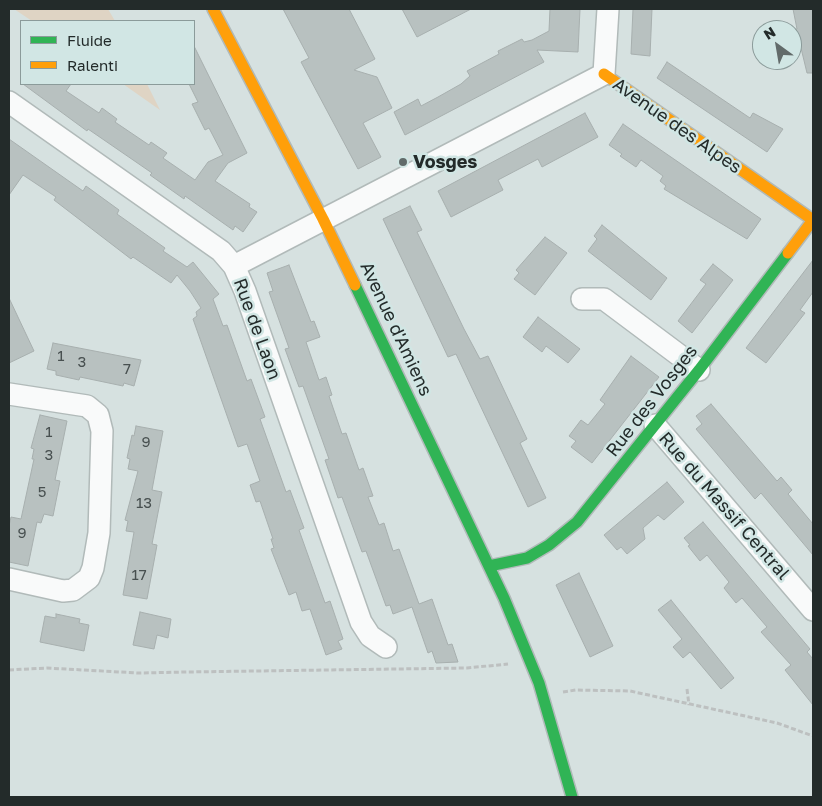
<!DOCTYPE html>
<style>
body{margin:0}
#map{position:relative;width:822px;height:806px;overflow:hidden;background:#d6e1e0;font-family:"Golos Text",sans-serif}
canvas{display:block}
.frame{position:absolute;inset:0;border:10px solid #232b2a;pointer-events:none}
.legend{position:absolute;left:20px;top:20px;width:175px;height:65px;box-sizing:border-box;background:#d1e6e4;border:1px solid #8b9b9a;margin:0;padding:6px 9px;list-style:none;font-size:15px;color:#232b2a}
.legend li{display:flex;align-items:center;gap:10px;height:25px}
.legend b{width:25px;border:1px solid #8b9b9a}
.north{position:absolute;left:752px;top:20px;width:50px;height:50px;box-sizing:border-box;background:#d1e6e4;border:1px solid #8b9b9a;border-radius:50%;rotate:328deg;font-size:14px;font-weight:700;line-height:20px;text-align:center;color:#232b2a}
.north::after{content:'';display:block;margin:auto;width:18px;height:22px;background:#626b6a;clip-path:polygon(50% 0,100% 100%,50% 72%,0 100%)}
</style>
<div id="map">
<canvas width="822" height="806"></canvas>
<div class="frame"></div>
<ul class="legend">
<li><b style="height:6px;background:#30b455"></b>Fluide</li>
<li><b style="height:6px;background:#ff9f0a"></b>Ralenti</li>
</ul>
<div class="north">N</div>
</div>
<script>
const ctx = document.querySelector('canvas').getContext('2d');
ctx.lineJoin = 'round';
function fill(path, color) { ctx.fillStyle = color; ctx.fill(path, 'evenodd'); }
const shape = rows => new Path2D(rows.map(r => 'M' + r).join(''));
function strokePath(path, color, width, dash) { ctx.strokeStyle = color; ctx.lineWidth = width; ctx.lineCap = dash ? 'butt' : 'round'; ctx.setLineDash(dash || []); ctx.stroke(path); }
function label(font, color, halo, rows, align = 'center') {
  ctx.font = font + ' "Golos Text",sans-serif'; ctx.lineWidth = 5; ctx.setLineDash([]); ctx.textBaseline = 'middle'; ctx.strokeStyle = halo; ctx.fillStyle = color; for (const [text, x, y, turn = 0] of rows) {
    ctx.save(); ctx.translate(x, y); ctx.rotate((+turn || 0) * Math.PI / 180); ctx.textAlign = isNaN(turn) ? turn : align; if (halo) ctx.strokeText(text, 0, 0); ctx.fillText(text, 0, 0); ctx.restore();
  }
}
const green = shape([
 [14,9,108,9,115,21,32,21],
 [123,84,147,84,160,110]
]);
const building = shape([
 [283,9,349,9,375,59,354,70,377,77,392,108,363,123,381,157,358,169,301,62,309,58,283,9],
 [402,9,471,9,417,37,402,9],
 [550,9,580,9,578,52,537,50,544,62,405,135,394,112,418,99,421,106,438,97,461,84,470,76,467,71,499,54,498,51,522,39,524,42,532,40,549,31,550,9],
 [633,9,652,9,650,56,631,54,633,9],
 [793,9,813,9,813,73,807,73,801,48,792,50,792,30,797,29,793,9],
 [194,46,247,153,228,163,215,181,250,204,249,207,257,212,243,232,235,226,233,230,185,196,184,199,150,175,152,173,88,129,87,131,23,84,71,84,66,91,99,113,102,108,117,119,115,122,149,145,151,142,167,153,163,158,195,180,208,162,223,155,209,128,205,130,192,104,198,102,189,84,194,84,194,46],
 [667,62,750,118,753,113,783,129,767,152,657,78,667,62],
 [585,113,598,137,542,167,538,159,498,180,503,190,451,217,438,191,585,113],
 [623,124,761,219,747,239,664,189,666,186,660,181,663,176,641,160,636,167,620,156,622,154,609,145,623,124],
 [9,139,83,191,86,186,119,210,117,214,165,248,163,251,187,267,193,262,219,294,213,299,223,326,227,325,247,381,251,379,265,417,260,419,286,492,290,490,304,528,299,530,325,603,330,601,343,639,338,641,342,649,326,655,310,609,302,611,296,592,289,595,271,549,274,548,271,539,273,539,260,501,256,502,250,485,260,481,247,444,238,447,193,319,197,316,196,312,201,308,190,291,177,275,171,283,133,257,131,259,54,200,56,197,23,175,9,195,9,139],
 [410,206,422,230,417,232,464,329,480,359,488,356,527,439,520,443,546,498,528,507,456,354,448,357,383,219,410,206],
 [602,225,667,278,651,300,588,251,597,239,594,236,602,225],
 [545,237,567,253,535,295,514,279,519,273,516,270,545,237],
 [813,260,813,292,800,310,805,313,766,363,746,348,813,260],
 [713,264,733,280,692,333,678,321,706,284,700,280,713,264],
 [289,265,311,322,314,321,320,337,306,342,319,380,326,377,332,395,329,396,342,434,346,433,359,470,363,468,373,496,368,497,379,525,384,523,393,551,399,549,419,604,432,599,448,645,452,644,458,662,436,663,432,651,428,653,412,607,393,614,390,605,386,606,366,551,362,552,342,497,338,498,325,460,329,459,303,386,299,387,285,349,289,348,269,292,273,291,267,273,289,265],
 [9,298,34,351,9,363,9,298],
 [538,317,580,349,568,363,546,346,542,352,523,337,538,317],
 [53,343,141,360,134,386,124,383,123,386,80,377,79,380,56,375,56,371,47,369,53,343],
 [631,356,659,377,592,463,571,447,576,441,569,436,581,420,588,425,605,404,600,400,631,356],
 [711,404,777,481,781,477,792,490,788,494,813,524,813,555,761,493,755,499,696,429,702,424,696,416,711,404],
 [40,415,67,421,55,480,60,481,53,516,44,514,41,523,37,522,28,566,9,562,9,526,11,517,21,519,34,459,32,459,34,449,31,448,40,415],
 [136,426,163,431,152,490,162,492,152,544,157,545,147,599,123,595,134,532,126,531,128,521,125,520,138,471,128,469,130,459,127,458,132,435,134,436,136,426],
 [667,482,684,502,664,520,658,515,643,528,645,539,627,554,621,547,617,550,604,535,667,482],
 [703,522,810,649,807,652,813,659,813,705,785,670,791,665,761,632,767,627,742,598,736,603,724,588,729,582,707,555,700,561,688,546,690,545,684,538,703,522],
 [579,573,613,646,590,657,556,585,579,573],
 [671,600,734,678,721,689,690,652,683,658,673,647,682,639,658,610,671,600],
 [140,612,171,619,168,638,157,635,154,649,133,645,140,612],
 [56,614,80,619,79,623,89,625,84,651,40,642,45,616,56,618,56,614]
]);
const path = shape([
 [9,670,47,668,138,673,187,672,467,668,508,664],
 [687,689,689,705],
 [563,692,576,690,630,691,777,723,813,736]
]);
const street = shape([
 [9,102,221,251,234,266,245,291,361,622,370,636,386,647],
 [234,266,604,74,608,9],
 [582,299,604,299,699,370],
 [9,394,87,406,98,415,102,431,99,533,93,568,89,578,73,590,63,591,9,579],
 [655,425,813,610]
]);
const fast = shape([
 [355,285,504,598,539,683,572,797],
 [489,566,527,558,549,545,577,522,699,370,788,253]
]);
const slow = shape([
 [213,9,323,219,355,285],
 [604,74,813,220,788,253]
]);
const markers = [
 [403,162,5,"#626b6a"]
];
const numberNames = [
 ["1",61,356],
 ["3",82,362],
 ["7",127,369],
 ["1",49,432],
 ["9",146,442],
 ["3",49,455],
 ["5",42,492],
 ["13",144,503],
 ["9",22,533],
 ["17",139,575]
];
const streetNames = [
 ["Avenue des Alpes",677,126,35],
 ["Rue de Laon",257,329,70],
 ["Avenue d'Amiens",396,329,65],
 ["Rue des Vosges",652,401,-52],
 ["Rue du Massif Central",724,506,49]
];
const poiNames = [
 ["Vosges",413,162]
];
fill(green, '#dfd4c4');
fill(building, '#b8c1c0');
strokePath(building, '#a7afae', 1);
strokePath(street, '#b1bab9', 24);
strokePath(fast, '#b1bab9', 14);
strokePath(slow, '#b1bab9', 14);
strokePath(path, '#bdc0c0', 3, [5, 2.5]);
strokePath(street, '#f9fafa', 21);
strokePath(fast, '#30b455', 11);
strokePath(slow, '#ff9f0a', 11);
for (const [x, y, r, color] of markers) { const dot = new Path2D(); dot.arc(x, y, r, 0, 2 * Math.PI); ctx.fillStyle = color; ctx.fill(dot); strokePath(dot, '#d1e6e4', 2); }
label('15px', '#485050', null, numberNames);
label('18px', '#232b2a', '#d1e6e4', streetNames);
label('bold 18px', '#232b2a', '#d1e6e4', poiNames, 'left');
</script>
